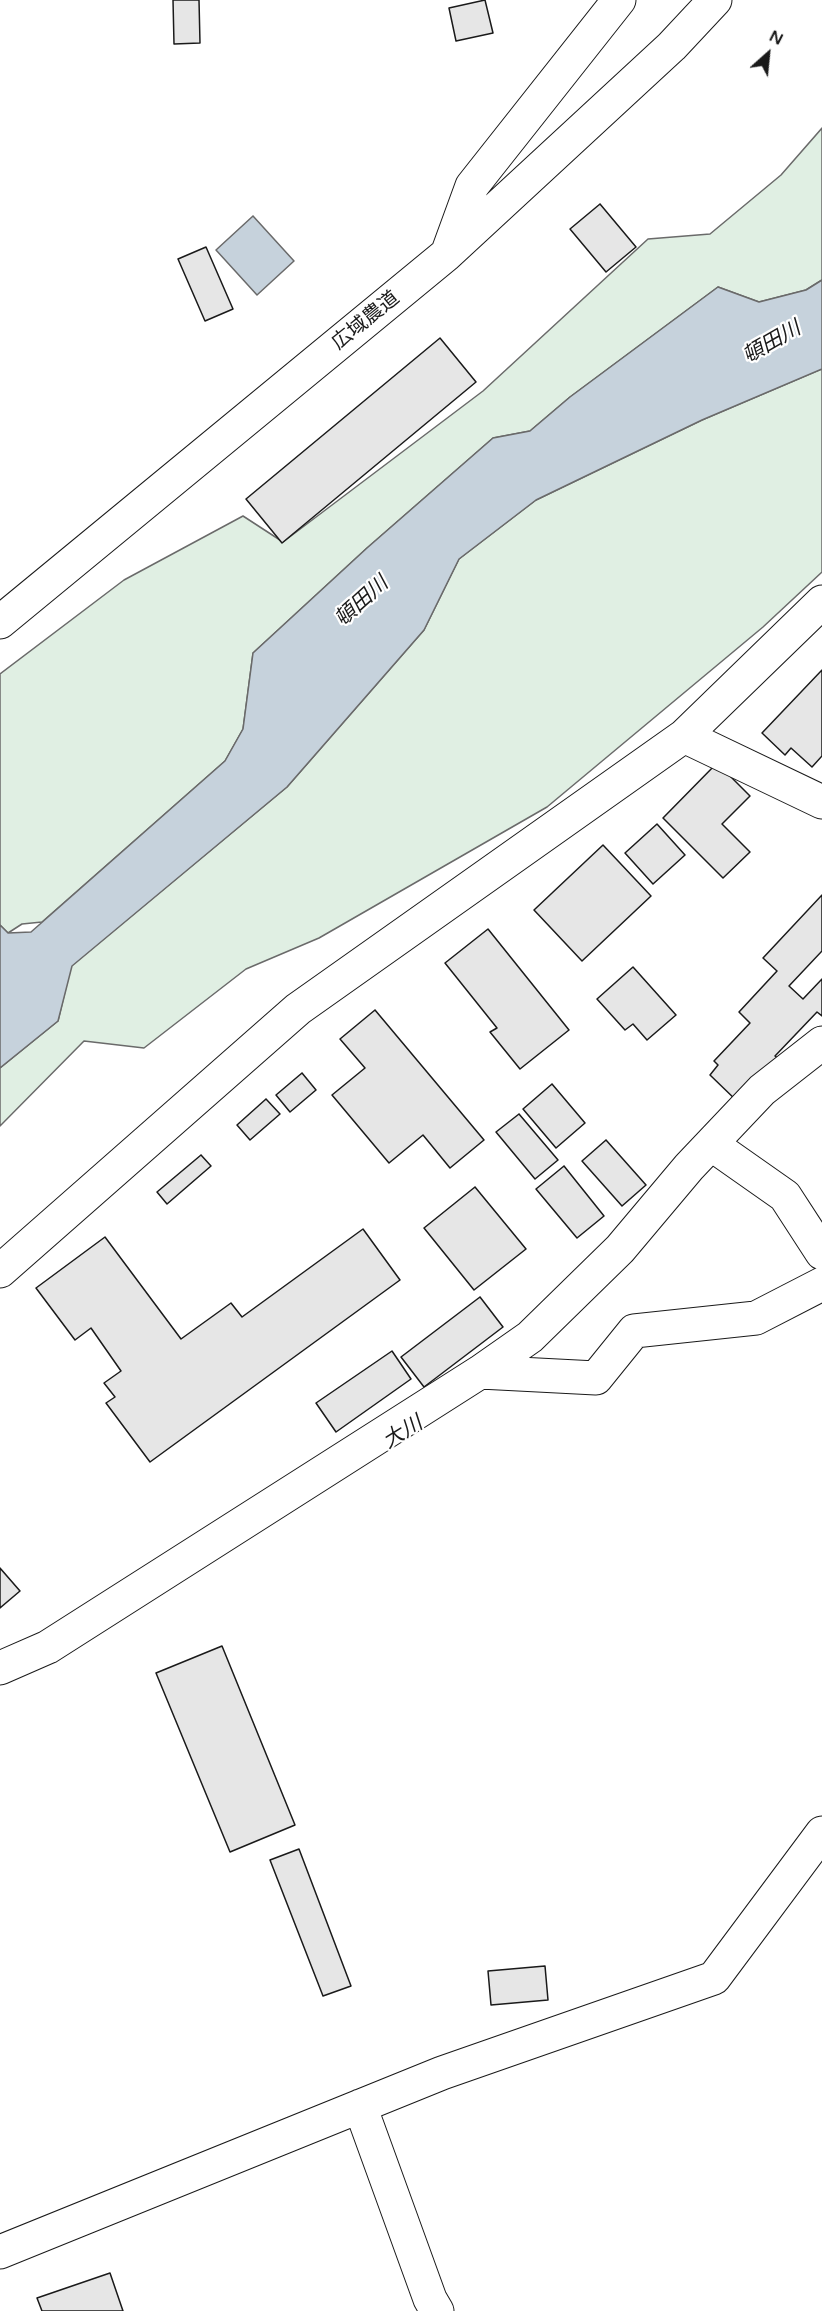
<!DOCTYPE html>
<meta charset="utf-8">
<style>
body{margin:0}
#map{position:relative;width:822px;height:2311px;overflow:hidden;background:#fff;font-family:"Varela Round",sans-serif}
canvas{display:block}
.north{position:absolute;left:738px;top:24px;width:60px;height:60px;-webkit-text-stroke:4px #fff;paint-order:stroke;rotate:27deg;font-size:16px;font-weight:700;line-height:24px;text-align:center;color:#1a1a1a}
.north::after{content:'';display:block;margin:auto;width:21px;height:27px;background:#1a1a1a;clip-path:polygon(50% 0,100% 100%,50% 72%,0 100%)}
</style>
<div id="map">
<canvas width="822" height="2311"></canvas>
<div class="north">N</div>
</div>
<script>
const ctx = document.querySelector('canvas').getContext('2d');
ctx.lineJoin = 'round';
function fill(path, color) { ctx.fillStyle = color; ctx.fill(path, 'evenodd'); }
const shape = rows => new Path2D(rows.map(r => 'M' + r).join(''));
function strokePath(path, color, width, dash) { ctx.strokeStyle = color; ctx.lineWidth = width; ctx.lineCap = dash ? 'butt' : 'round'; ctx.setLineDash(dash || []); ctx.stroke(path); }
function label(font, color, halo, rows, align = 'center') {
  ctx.font = font + ' "Varela Round","Noto Sans JP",sans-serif'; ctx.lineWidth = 4.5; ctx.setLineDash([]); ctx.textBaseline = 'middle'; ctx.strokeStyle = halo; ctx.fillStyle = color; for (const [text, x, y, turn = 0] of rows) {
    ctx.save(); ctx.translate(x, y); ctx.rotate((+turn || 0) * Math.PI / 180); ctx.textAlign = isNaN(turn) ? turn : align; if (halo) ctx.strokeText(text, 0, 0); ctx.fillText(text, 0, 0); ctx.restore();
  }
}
const green = shape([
 [822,128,822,280,806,290,759,302,718,287,570,397,530,431,493,438,367,548,253,653,243,729,225,761,42,922,22,924,8,933,0,925,0,674,124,580,243,516,283,542,483,391,648,239,710,234,781,175,822,128],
 [822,369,822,572,763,627,547,807,319,938,246,969,144,1048,84,1041,0,1126,0,1068,58,1021,71,966,287,787,424,630,459,559,536,500,702,420,822,369]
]);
const water = shape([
 [253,216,294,261,257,295,216,250,253,216],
 [822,280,822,369,702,420,536,500,459,559,424,630,287,787,72,966,58,1021,0,1068,0,925,8,933,31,932,225,761,243,729,253,653,367,548,493,438,530,431,570,397,718,287,759,302,806,290,822,280]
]);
const building = shape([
 [173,0,199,0,200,43,174,44,173,0],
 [485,0,493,33,456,41,449,8,485,0],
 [600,204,636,247,606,272,570,229,600,204],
 [206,247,233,309,205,321,178,259,206,247],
 [440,338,476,382,282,543,246,499,440,338],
 [822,670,822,756,812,767,791,748,785,755,762,733,822,670],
 [717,763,750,796,722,824,750,852,723,878,663,818,717,763],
 [657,824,685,855,653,884,625,853,657,824],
 [603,845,651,896,582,961,534,910,603,845],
 [822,895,822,951,789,986,803,999,822,979,822,1016,817,1012,775,1056,780,1060,739,1103,710,1075,718,1065,714,1061,750,1023,739,1012,777,971,763,958,822,895],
 [488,929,569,1030,520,1069,490,1032,497,1028,445,963,488,929],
 [633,967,676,1015,647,1040,633,1024,625,1030,597,999,633,967],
 [375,1010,484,1140,450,1168,423,1135,389,1163,332,1095,365,1068,340,1039,375,1010],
 [302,1073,316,1090,290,1112,276,1095,302,1073],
 [552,1084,585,1123,556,1148,523,1109,552,1084],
 [266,1099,280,1114,250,1140,237,1125,266,1099],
 [519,1114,558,1160,535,1179,496,1132,519,1114],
 [606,1140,646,1185,622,1206,582,1161,606,1140],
 [201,1155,211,1166,167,1204,157,1192,201,1155],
 [564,1166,604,1216,577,1238,536,1189,564,1166],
 [475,1187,526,1249,474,1290,424,1228,475,1187],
 [363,1229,400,1280,150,1462,106,1403,115,1397,104,1383,121,1371,91,1328,75,1340,36,1288,105,1237,181,1339,231,1303,242,1317,363,1229],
 [480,1297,503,1327,424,1387,401,1357,480,1297],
 [392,1351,411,1379,336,1432,316,1403,392,1351],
 [0,1568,20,1591,0,1608,0,1568],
 [222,1646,295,1825,230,1852,156,1673,222,1646],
 [299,1849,351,1986,323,1996,270,1860,299,1849],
 [545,1966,548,2000,491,2005,488,1971,545,1966],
 [110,2273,123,2311,42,2311,37,2298,110,2273]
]);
const minor = shape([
 [449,249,472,186,619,0],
 [0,622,447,254,672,46,715,0],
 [684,736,822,802],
 [711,1144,785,1196,822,1253],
 [0,1271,298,1009,684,736,822,602],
 [480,1372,596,1378,634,1331,756,1318,822,1284],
 [0,1668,48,1647,480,1372,530,1337,620,1249,689,1167,762,1090,822,1043],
 [360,2106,430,2299,437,2311],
 [0,2252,442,2073,714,1978,822,1833]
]);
const streetNames = [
 ["広域農道",366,321,-39]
];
const waterNames = [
 ["頓田川",772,343,-30],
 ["頓田川",362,602,-42],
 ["大川",403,1433,-32]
];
fill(green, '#e0efe3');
strokePath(green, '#6a6a6a', 1.5);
fill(water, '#c6d2dc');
strokePath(water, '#6a6a6a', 1.5);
fill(building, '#e6e6e6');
strokePath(building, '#1a1a1a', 1.5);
strokePath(minor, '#1a1a1a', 35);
strokePath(minor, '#fff', 33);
label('20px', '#1a1a1a', '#fff', streetNames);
label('italic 21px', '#1a1a1a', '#fff', waterNames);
</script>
